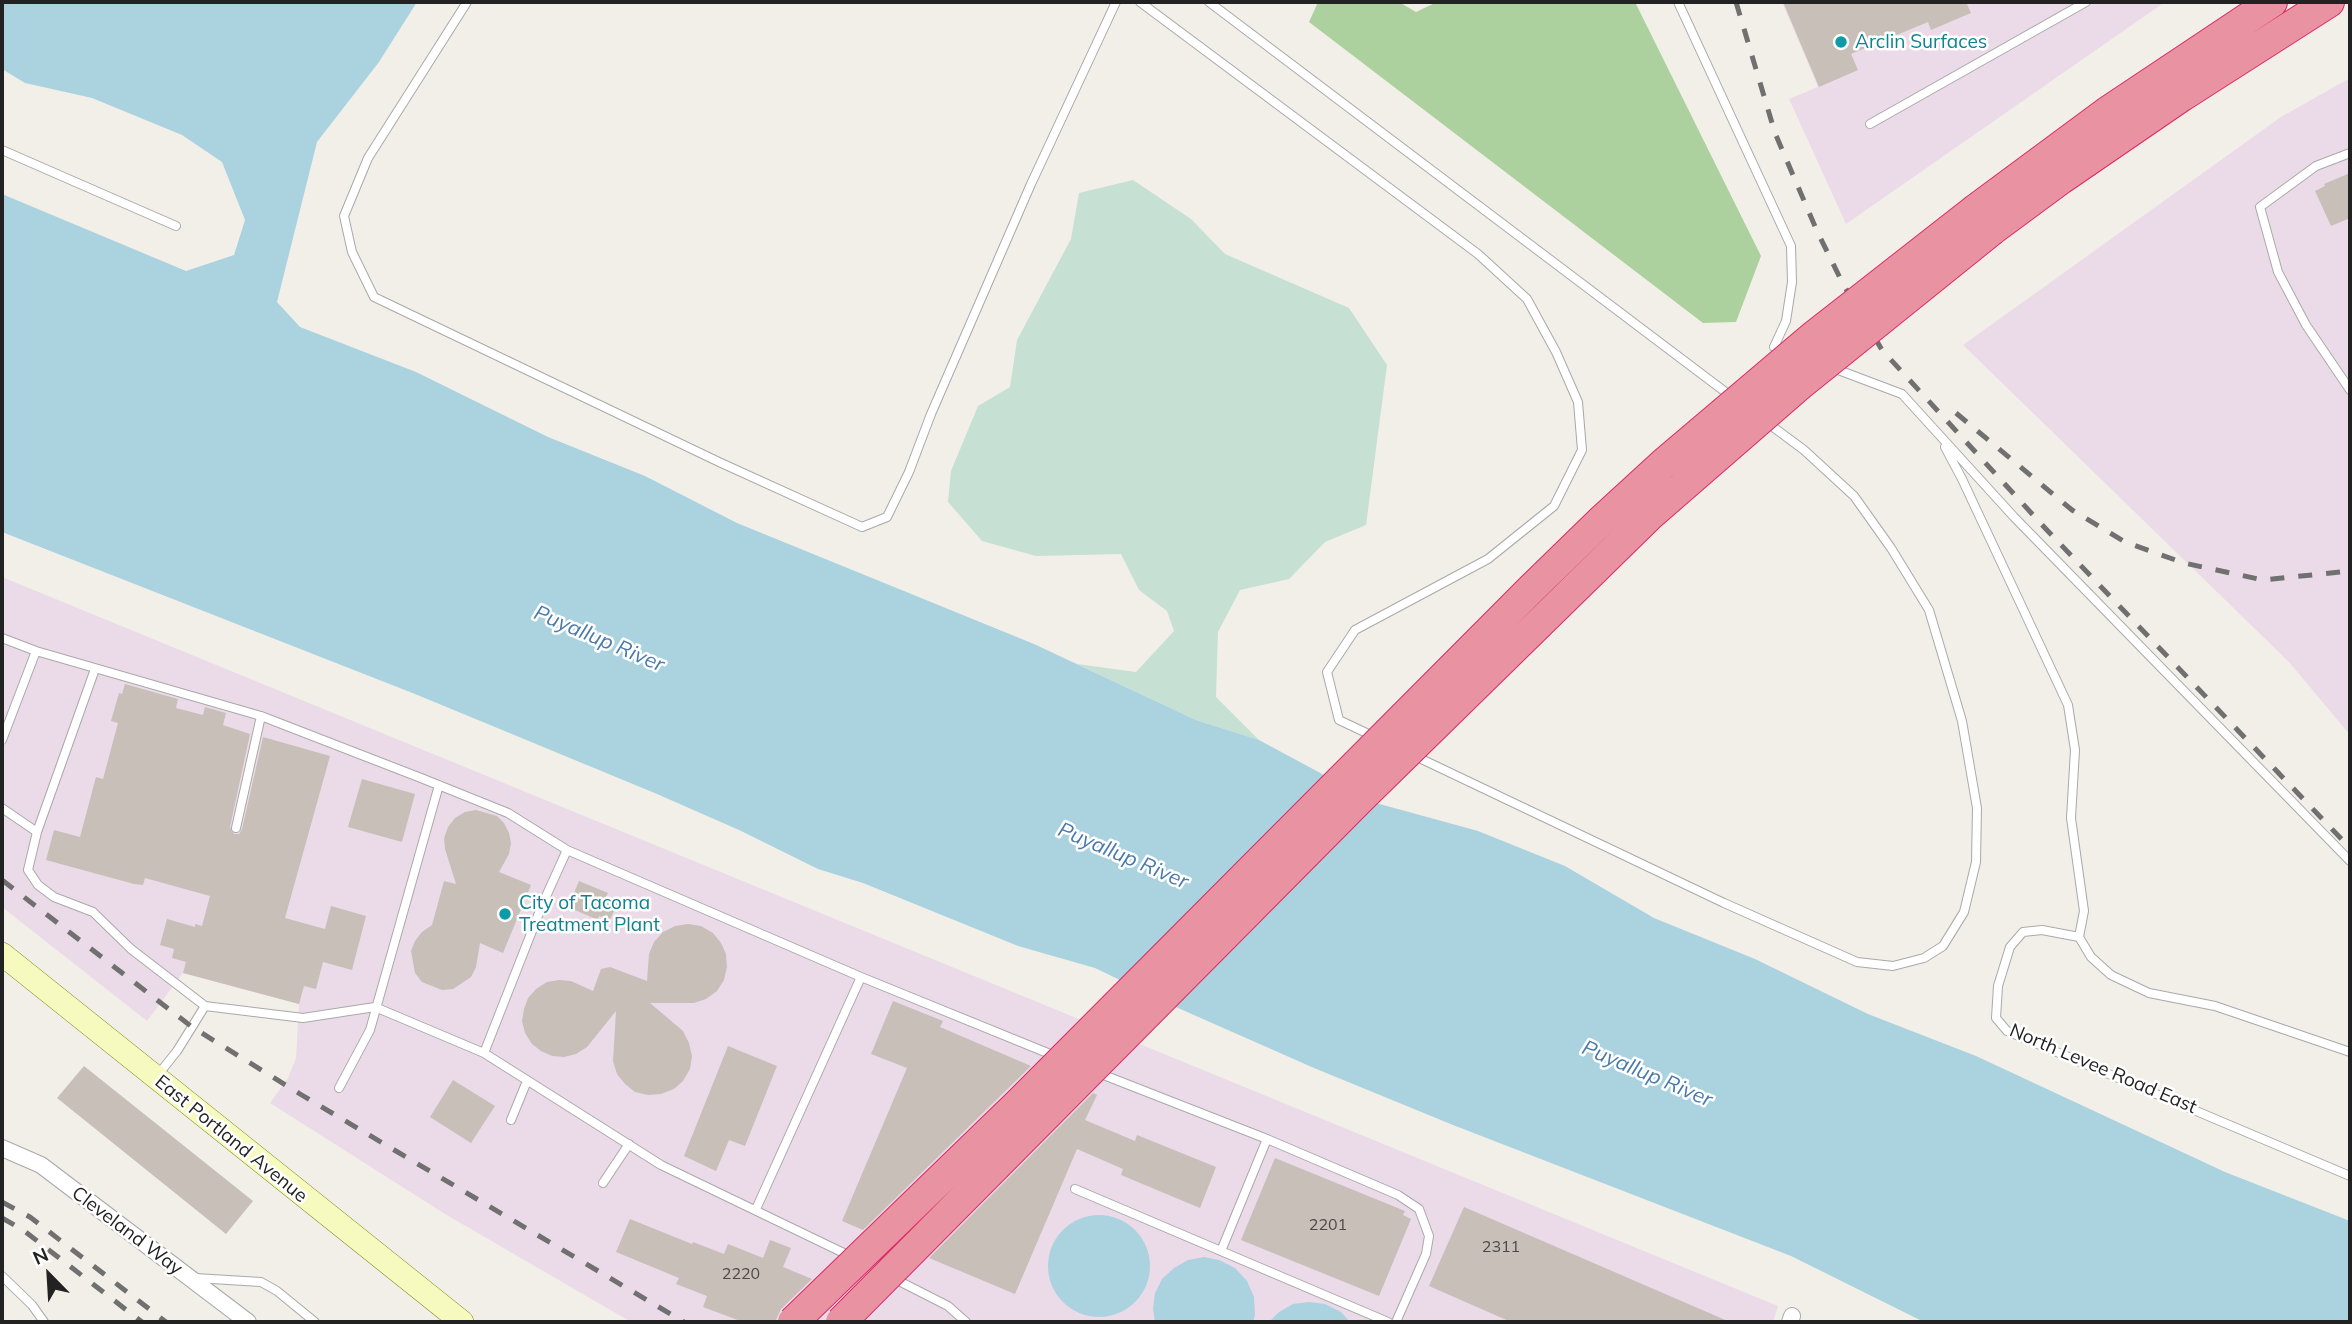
<!DOCTYPE html>
<style>
body{margin:0}
#map{position:relative;width:2352px;height:1324px;overflow:hidden;background:#f2efe9;font-family:Mulish,sans-serif}
canvas{display:block}
.frame{position:absolute;inset:0;border:4px solid #222;pointer-events:none}
.north{position:absolute;left:14px;top:1240px;width:70px;height:70px;-webkit-text-stroke:5px #fff;paint-order:stroke;rotate:336deg;font-size:19px;font-weight:700;line-height:28px;text-align:center;color:#222}
.north::after{content:'';display:block;margin:auto;width:24px;height:32px;background:#222;clip-path:polygon(50% 0,100% 100%,50% 72%,0 100%)}
</style>
<div id="map">
<canvas width="2352" height="1324"></canvas>
<div class="frame"></div>
<div class="north">N</div>
</div>
<script>
const ctx = document.querySelector('canvas').getContext('2d');
ctx.lineJoin = 'round';
function fill(path, color) { ctx.fillStyle = color; ctx.fill(path, 'evenodd'); }
const shape = rows => new Path2D(rows.map(r => 'M' + r).join(''));
function strokePath(path, color, width, dash) { ctx.strokeStyle = color; ctx.lineWidth = width; ctx.lineCap = dash ? 'butt' : 'round'; ctx.setLineDash(dash || []); ctx.stroke(path); }
function label(font, color, halo, rows, align = 'center') {
  ctx.font = font + ' Mulish,sans-serif'; ctx.lineWidth = 5; ctx.setLineDash([]); ctx.textBaseline = 'middle'; ctx.strokeStyle = halo; ctx.fillStyle = color; for (const [text, x, y, turn = 0] of rows) {
    ctx.save(); ctx.translate(x, y); ctx.rotate((+turn || 0) * Math.PI / 180); ctx.textAlign = isNaN(turn) ? turn : align; if (halo) ctx.strokeText(text, 0, 0); ctx.fillText(text, 0, 0); ctx.restore();
  }
}
const industrial = shape([
 [1782,2,2165,2,1846,224,1789,99,1818,87],
 [2350,78,2350,735,2289,662,1963,345,2281,117],
 [2,577,1778,1306,1773,1322,631,1322,445,1214,270,1103,288,1078,296,1058,299,1004,183,973,147,1021,2,907]
]);
const forest = shape([
 [1318,2,1399,2,1416,12,1437,2,1635,2,1761,256,1736,322,1703,323,1309,22]
]);
const wetland = shape([
 [1133,180,1191,219,1225,254,1349,308,1387,365,1366,525,1325,542,1289,579,1240,590,1218,632,1216,697,1259,740,1196,720,1077,664,1136,672,1174,631,1167,611,1139,590,1121,554,1036,556,982,541,948,502,951,471,978,406,1010,387,1017,340,1071,239,1079,193]
]);
const water = shape([
 [2,2,417,2,379,62,317,142,277,302,300,327,416,372,548,437,645,476,737,523,1034,644,1196,720,1259,740,1376,803,1478,831,1565,866,1654,918,1755,959,1868,1014,1976,1056,2225,1172,2350,1221,2350,1322,1924,1322,1791,1256,1453,1125,1314,1068,1178,1008,1095,968,1018,946,863,883,818,869,739,830,657,794,415,694,2,532,2,194,186,271,234,255,245,220,222,162,182,135,92,98,25,83,2,69],
 '1048 1266a51 51 0 1 1 102 0a51 51 0 1 1-102 0Z',
 [1204,1257,1219,1260,1235,1268,1247,1281,1254,1297,1255,1315,1253,1322,1155,1322,1153,1309,1155,1293,1162,1279,1174,1268,1188,1260],
 [1309,1302,1325,1304,1341,1312,1350,1322,1269,1322,1279,1312,1293,1304]
]);
const building = shape([
 [1783,2,1966,2,1971,13,1931,30,1928,22,1851,54,1858,70,1819,87],
 [2350,173,2350,218,2331,226,2315,191,2325,186,2324,184],
 [125,684,178,699,176,708,203,715,205,707,226,713,223,725,250,734,230,827,234,834,239,834,242,829,263,737,330,756,285,918,325,929,331,906,366,916,352,970,323,962,316,989,304,986,299,1004,183,973,186,962,172,958,174,949,160,945,167,919,195,927,195,924,202,926,210,896,145,878,143,885,134,884,46,860,54,830,80,837,96,777,103,779,118,723,111,721,119,693,122,694],
 [362,779,415,794,402,842,348,827],
 [476,810,497,816,504,823,509,833,511,843,509,854,499,872,531,885,503,953,480,943,476,967,471,977,453,989,442,990,422,982,415,973,411,951,415,941,422,932,432,925,444,881,456,884,445,849,444,838,448,827,455,818,465,812],
 [579,881,608,893,606,897,618,902,610,920,599,916,598,920,568,907],
 [688,924,701,926,713,933,721,943,726,954,727,967,724,980,717,991,706,999,694,1003,650,1003,683,1031,689,1043,692,1056,690,1069,683,1081,674,1089,661,1094,648,1095,635,1092,625,1084,617,1074,613,1061,616,1011,587,1047,576,1054,564,1057,552,1056,541,1051,532,1044,525,1033,522,1021,524,1009,528,998,536,989,547,982,559,980,571,981,593,991,601,969,610,967,647,981,649,954,654,942,663,932,675,926],
 [893,1001,943,1021,940,1027,1031,1066,863,1230,842,1221,907,1068,871,1054],
 [728,1046,777,1066,745,1146,729,1140,716,1171,684,1156],
 [84,1066,253,1201,226,1234,57,1098],
 [453,1080,495,1106,471,1143,430,1117],
 [1093,1093,1097,1095,1085,1120,1135,1141,1137,1135,1216,1167,1200,1208,1121,1175,1123,1169,1077,1149,1015,1294,929,1258],
 [1275,1158,1405,1211,1403,1215,1411,1219,1379,1296,1241,1240],
 [1464,1207,1730,1322,1511,1322,1429,1286],
 [630,1219,692,1244,693,1242,724,1254,728,1244,763,1258,770,1240,791,1248,783,1267,812,1279,781,1309,775,1322,743,1322,703,1307,707,1296,676,1284,679,1278,616,1252]
]);
const lane = shape([
 [467,2,368,158,344,216,352,252,374,297,719,462,862,527,887,517,909,472,931,414,1031,184,1116,2],
 [1140,2,1478,254,1527,299,1556,352,1578,402,1582,450,1554,506,1488,559,1355,630,1327,672,1339,720,1375,737],
 [1209,2,1732,397],
 [1678,2,1791,246,1792,282,1786,321,1774,347,1784,351],
 [1870,124,2086,2],
 [2,150,176,226],
 [2350,153,2316,166,2260,207,2278,272,2306,325,2350,390],
 [1833,368,1902,394,2014,517,2350,861],
 [1945,447,1962,479,2068,705,2075,750,2071,818,2084,911,2079,937,2091,957,2111,975,2149,993,2215,1006,2350,1052],
 [2,638,36,651,261,716,421,778,508,813,567,850,861,977,1055,1056],
 [95,669,37,832,28,870,38,885,54,897,93,912,131,949,205,1006,303,1018,375,1007,484,1053,661,1165,850,1256],
 [2,740,36,651],
 [1415,756,1724,903,1857,962,1893,966,1924,958,1943,946,1964,912,1976,862,1977,808,1962,721,1929,610,1891,548,1854,496,1804,450,1765,421],
 [2,808,37,832],
 [236,828,261,716],
 [2079,937,2042,930,2023,932,2010,947,1998,986,1996,1018,2007,1031,2350,1176],
 [484,1053,543,903,567,850],
 [1096,1072,1267,1139,1398,1195,1419,1209,1429,1236,1426,1254,1396,1322],
 [157,1076,177,1051,205,1006],
 [339,1088,370,1030,439,785],
 [511,1120,527,1081],
 [603,1183,629,1144],
 [1075,1189,1388,1322],
 [756,1209,861,977],
 [1221,1251,1267,1139],
 [2,1276,32,1305,44,1322],
 [195,1278,261,1282,277,1291,315,1322],
 [893,1278,948,1306,966,1322]
]);
const street = shape([
 [2,1148,41,1165,248,1322],
 [1790,1322,1792,1316]
]);
const secondary = shape([
 [2,954,462,1322]
]);
const highway = shape([
 [1976,209,2107,112,2272,2],
 [1992,230,2061,179,2182,96,2329,2]
]);
const rail = shape([
 [1736,2,1775,133,1817,231,1843,284,1882,350,2045,528,2350,848],
 [1956,413,2072,510,2125,542,2184,563,2263,580,2350,571],
 [2,880,192,1027,300,1094,684,1322],
 [2,1202,30,1217,166,1322],
 [2,1218,23,1230,142,1322]
]);
const highwayBridge = shape([
 [793,1322,1019,1103,1531,589,1603,519,1663,464,1815,335,1976,209],
 [841,1322,1361,798,1649,516,1802,383,1992,230]
]);
const markers = [
 [1841,42,7,"#0f9aa8"],
 [505,914,7,"#0f9aa8"]
];
const numberNames = [
 ["2201",1328,1225],
 ["2311",1501,1247],
 ["2220",741,1274]
];
const cultureNames = [
 ["Arclin Surfaces",1855,42],
 ["City of Tacoma",519,903],
 ["Treatment Plant",519,925]
];
const streetNames = [
 ["North Levee Road East",2103,1069,23],
 ["East Portland Avenue",231,1139,39],
 ["Cleveland Way",127,1231,37]
];
const waterNames = [
 ["Puyallup River",599,639,23],
 ["Puyallup River",1123,856,23],
 ["Puyallup River",1647,1074,23]
];
fill(industrial, '#ebdbe8');
fill(forest, '#add19e');
fill(wetland, '#c6e0d4');
fill(water, '#aad3df');
fill(building, '#c7bfb8');
strokePath(lane, '#a9a9a9', 10);
strokePath(street, '#a9a9a9', 18);
strokePath(secondary, '#707d05', 24);
strokePath(highway, '#dc2a67', 32);
strokePath(lane, '#fff', 8);
strokePath(street, '#fff', 16);
strokePath(secondary, '#f7fabf', 23);
strokePath(highway, '#e892a2', 30);
strokePath(rail, '#707070', 5, [14, 14]);
strokePath(highwayBridge, '#dc2a67', 32, []);
strokePath(highwayBridge, '#e892a2', 30);
for (const [x, y, r, color] of markers) { const dot = new Path2D(); dot.arc(x, y, r, 0, 2 * Math.PI); ctx.fillStyle = color; ctx.fill(dot); strokePath(dot, '#fff', 2.5); }
label('16px', '#4b4948', null, numberNames);
label('19px', '#0d838f', '#fff', cultureNames, 'left');
label('19px', '#222', '#fff', streetNames);
label('italic 21px', '#4a7aab', '#fff', waterNames);
</script>
